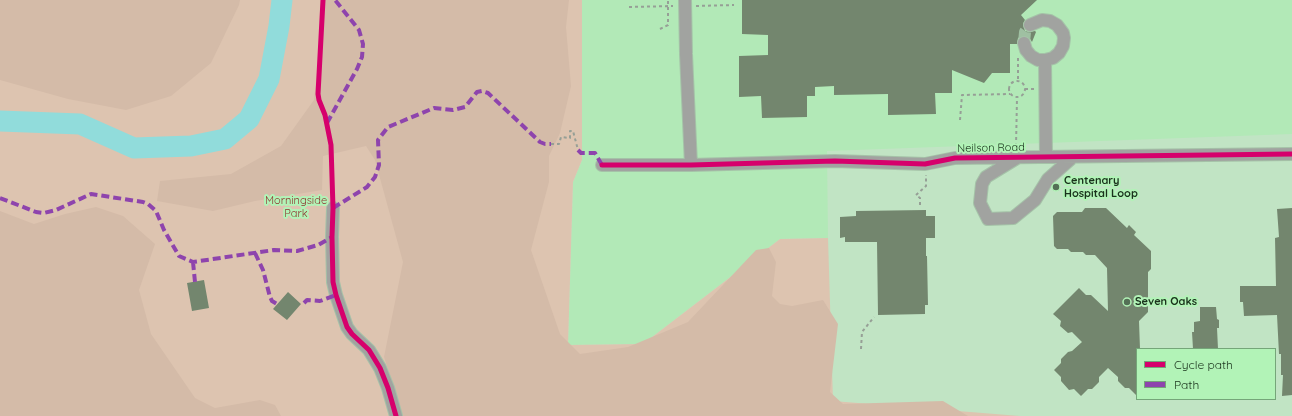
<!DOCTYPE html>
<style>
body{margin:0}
#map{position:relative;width:1292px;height:416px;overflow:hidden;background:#c1e4c4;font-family:Quicksand,sans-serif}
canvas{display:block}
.legend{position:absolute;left:1136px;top:348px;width:140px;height:52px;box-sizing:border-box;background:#b2f3b7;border:1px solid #75a679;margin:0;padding:5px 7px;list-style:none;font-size:12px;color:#19321b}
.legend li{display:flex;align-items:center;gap:8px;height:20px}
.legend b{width:20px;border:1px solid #75a679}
</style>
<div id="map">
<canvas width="1292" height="416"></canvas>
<ul class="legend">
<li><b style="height:5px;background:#d6006c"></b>Cycle path</li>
<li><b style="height:5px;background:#8e44ad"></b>Path</li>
</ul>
</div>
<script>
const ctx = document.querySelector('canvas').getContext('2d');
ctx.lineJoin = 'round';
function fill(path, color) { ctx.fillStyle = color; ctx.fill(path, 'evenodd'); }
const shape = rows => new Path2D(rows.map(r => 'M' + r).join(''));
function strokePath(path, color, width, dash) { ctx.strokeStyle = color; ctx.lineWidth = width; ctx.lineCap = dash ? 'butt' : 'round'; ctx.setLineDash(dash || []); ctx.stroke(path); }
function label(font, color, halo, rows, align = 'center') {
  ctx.font = font + ' Quicksand,sans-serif'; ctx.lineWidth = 4; ctx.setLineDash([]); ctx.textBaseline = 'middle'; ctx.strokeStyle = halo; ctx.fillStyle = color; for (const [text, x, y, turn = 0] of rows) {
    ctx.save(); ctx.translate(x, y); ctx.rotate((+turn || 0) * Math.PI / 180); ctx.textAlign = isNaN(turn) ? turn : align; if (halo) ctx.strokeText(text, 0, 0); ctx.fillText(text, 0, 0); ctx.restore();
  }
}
const built = shape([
 [582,0,1292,0,1292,134,827,151,828,238,780,239,643,344,568,345,573,182,582,160]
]);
const green = shape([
 [0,0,582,0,582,160,573,182,568,345,643,344,780,239,828,238,833,401,1020,416,0,416]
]);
const forest = shape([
 [0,0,240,0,239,5,211,63,171,96,126,110,68,99,0,80],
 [325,0,569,0,566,27,571,86,560,133,549,156,549,182,531,250,560,334,580,354,628,347,688,322,756,250,769,248,776,262,772,296,780,304,792,306,823,300,838,324,830,392,843,404,943,401,968,416,403,416,384,357,403,262,375,160,366,146,323,156,322,190,255,201,213,211,157,201,160,181,231,174,281,146,314,100],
 [96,207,123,216,155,244,139,290,151,334,195,398,215,408,260,400,275,405,281,416,0,416,0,211,34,224,65,214]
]);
const river = shape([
 [0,121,80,124,134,148,191,146,225,139,249,119,269,79,279,26,282,0]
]);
const building = shape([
 [742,0,1037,0,1021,15,1025,20,1023,24,1025,31,1029,32,1035,31,1036,32,1032,42,1029,37,1022,36,1018,38,1017,44,1010,44,1010,73,992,73,984,83,952,70,952,93,935,93,936,114,888,115,888,94,834,95,834,86,815,87,815,96,807,96,807,117,762,118,761,96,739,97,739,56,768,55,768,35,742,34],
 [1085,208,1106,208,1127,228,1129,225,1136,232,1134,235,1151,251,1151,269,1148,272,1148,312,1139,321,1140,349,1137,349,1137,396,1129,388,1125,388,1118,381,1118,377,1108,368,1099,377,1099,382,1092,389,1088,389,1081,396,1074,389,1069,390,1061,381,1061,377,1054,370,1061,363,1061,359,1068,352,1072,351,1082,342,1072,332,1068,333,1060,326,1061,321,1053,314,1079,288,1086,295,1091,295,1108,311,1107,268,1095,255,1086,255,1083,252,1071,252,1068,249,1057,249,1054,246,1053,216,1057,212,1082,212],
 [1292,208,1292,395,1282,396,1283,375,1281,375,1281,354,1279,354,1277,315,1244,316,1243,302,1240,302,1240,286,1276,286,1275,238,1279,237,1277,209],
 [926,210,926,216,935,216,935,238,926,238,926,256,927,256,928,305,925,305,925,314,878,315,877,242,845,242,845,237,840,238,840,217,856,216,856,211],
 [204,280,209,308,192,311,187,283],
 [288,292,301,304,287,320,273,309],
 [1200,307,1216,307,1217,319,1219,320,1219,328,1217,328,1218,349,1193,349,1192,332,1194,332,1194,322,1200,321]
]);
const minorTunnel = shape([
 [1024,43,1025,32,1030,25]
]);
const path = shape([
 [696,6,734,5],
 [629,7,673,6],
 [660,29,668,25,668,0],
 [1018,58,1018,81],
 '1009 89a8 8 0 1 1 16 0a8 8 0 1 1-16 0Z',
 [1025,89,1034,89],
 [960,120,962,95,1010,94],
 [551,144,559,144,561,137,570,138,570,131,573,131,578,150],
 [1016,146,1017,98],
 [920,205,920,198,916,195,926,186,926,175],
 [861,349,862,332,874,317]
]);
const minor = shape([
 [685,0,686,54,691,165],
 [1024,43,1026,50,1031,56,1038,60,1045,60,1053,58,1059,53,1063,46,1064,38,1063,33,1057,25,1050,21,1042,20,1030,25],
 [1045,60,1046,157],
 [1017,158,986,177,982,184,980,203,988,219,1013,218,1035,200,1048,179,1073,157],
 [602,165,691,165,835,161,925,164,955,158,1292,154],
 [333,208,332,237,333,282,336,295,347,327,352,334,369,350,380,368,388,388,396,416]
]);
const quiet = shape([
 [327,123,357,69,362,57,363,44,359,30,335,0],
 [578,150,581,153,595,153,602,165],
 [0,198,36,212,44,213,56,210,91,194,143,202,148,204,156,211,164,230,179,256,193,262,274,250,297,251,318,245,332,237],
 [333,208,367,187,375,177,379,165,378,140,388,127,434,108,453,110,465,107,477,92,482,91,488,93,540,142,545,144,551,144],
 [255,253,263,270,270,297,272,301,277,304],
 [193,262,195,282],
 [304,303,307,300,320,301,336,295]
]);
const cycleway = shape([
 [323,0,318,94,319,100,325,115,331,145,333,208,332,237,333,282,336,295,347,327,352,334,369,350,380,368,388,388,396,416],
 [602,165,691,165,835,161,925,164,955,158,1292,154]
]);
const markers = [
 [1056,187,4,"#547056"],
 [1127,302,4,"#547056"]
];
const streetNames = [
 ["Neilson Road",991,148,-1]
];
const poiNames = [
 ["Centenary",1064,181],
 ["Hospital Loop",1064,194],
 ["Seven Oaks",1135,302]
];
const parkNames = [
 ["Morningside",296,201],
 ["Park",296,214]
];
fill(built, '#b2e9b7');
fill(green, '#ddc4b0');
fill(forest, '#d4bba8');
strokePath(river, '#91dcdb', 21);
fill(building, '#73866e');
strokePath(minorTunnel, '#9fc0a2', 12, [12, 6]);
strokePath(minor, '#a5c2a8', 14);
strokePath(path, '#969f96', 2, [3, 3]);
strokePath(minor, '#a1a3a0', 12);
strokePath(quiet, '#8e44ad', 4, [8, 4]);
strokePath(cycleway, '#d6006c', 5);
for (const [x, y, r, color] of markers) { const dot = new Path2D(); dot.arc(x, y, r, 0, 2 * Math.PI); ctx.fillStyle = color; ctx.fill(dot); strokePath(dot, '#b2f3b7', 1.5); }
label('11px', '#19321b', '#b2f3b7', streetNames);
label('bold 11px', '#19321b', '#b2f3b7', poiNames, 'left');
label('11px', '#8e3631', '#b2f3b7', parkNames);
</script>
